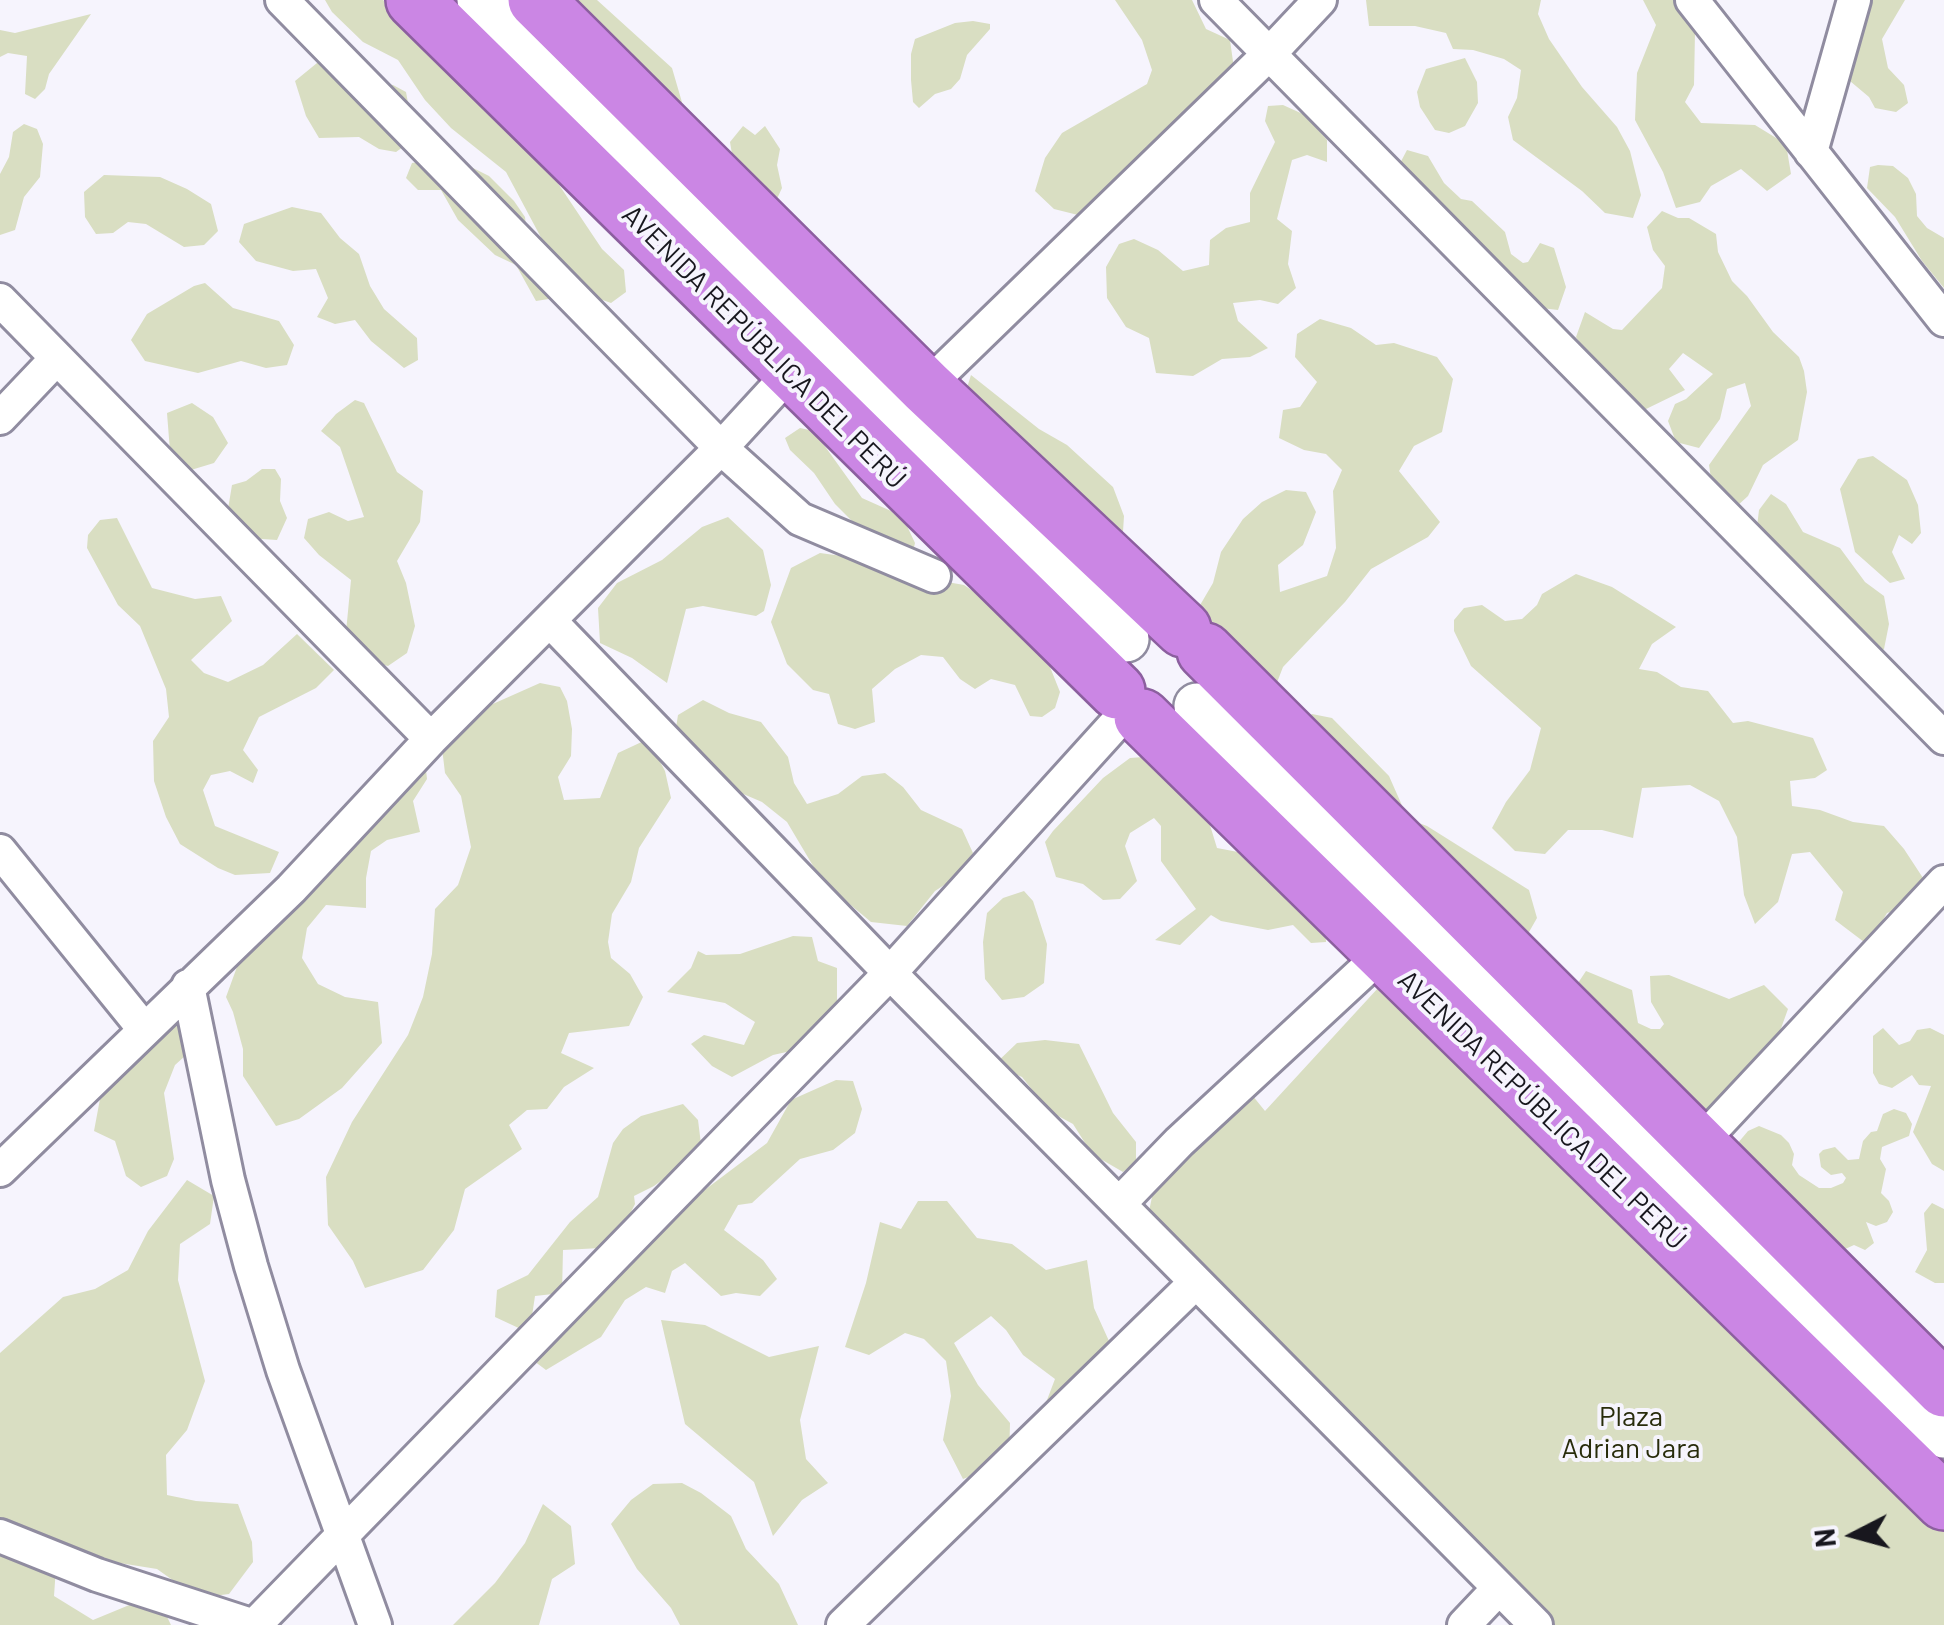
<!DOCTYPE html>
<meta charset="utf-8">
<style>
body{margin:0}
#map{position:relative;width:1944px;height:1625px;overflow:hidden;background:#f6f4fd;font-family:Barlow,sans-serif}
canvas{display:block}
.north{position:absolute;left:1804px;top:1485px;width:100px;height:100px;-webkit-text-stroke:8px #f6f4fd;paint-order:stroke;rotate:264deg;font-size:28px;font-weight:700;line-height:40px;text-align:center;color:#18171e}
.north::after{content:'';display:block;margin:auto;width:35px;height:45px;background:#18171e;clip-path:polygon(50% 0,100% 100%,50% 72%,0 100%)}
</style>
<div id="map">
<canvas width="1944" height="1625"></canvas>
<div class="north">N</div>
</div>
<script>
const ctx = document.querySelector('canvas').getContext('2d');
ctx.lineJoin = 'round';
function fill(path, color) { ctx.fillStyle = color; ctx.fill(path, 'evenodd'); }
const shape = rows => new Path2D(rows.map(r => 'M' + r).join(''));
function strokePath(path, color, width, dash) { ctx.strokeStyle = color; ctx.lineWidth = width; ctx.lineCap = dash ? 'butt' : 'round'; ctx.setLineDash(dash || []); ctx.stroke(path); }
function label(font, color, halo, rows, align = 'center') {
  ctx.font = font + ' Barlow,sans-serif'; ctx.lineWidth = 8; ctx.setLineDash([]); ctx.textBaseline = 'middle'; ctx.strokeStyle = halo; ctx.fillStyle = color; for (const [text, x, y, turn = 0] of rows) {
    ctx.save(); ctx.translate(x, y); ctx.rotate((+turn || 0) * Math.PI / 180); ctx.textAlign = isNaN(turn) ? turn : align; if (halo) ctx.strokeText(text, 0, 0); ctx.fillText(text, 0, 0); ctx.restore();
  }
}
const green = shape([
 [325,0,383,0,425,40,535,149,602,249,624,270,626,292,611,303,580,292,561,275,506,172,451,128,425,100,398,60,363,42,332,12],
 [534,0,597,0,672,68,686,116],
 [1115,0,1192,0,1206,29,1230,40,1236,83,1147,146,1133,171,1082,216,1054,209,1035,191,1045,158,1062,133,1147,84,1152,70,1142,40],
 [1366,0,1541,0,1538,14,1549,39,1582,87,1617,127,1630,151,1641,195,1633,218,1605,213,1582,191,1513,140,1508,117,1517,98,1521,70,1504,59,1473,50,1453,49,1446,33,1415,26,1369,26],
 [1643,0,1675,0,1695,32,1694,85,1685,102,1701,123,1755,125,1786,144,1791,174,1767,191,1741,169,1711,186,1700,202,1676,208,1663,172,1635,120,1637,73,1656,25],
 [1867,0,1905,0,1882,39,1888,68,1904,85,1908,103,1896,112,1875,108,1869,97,1844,76],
 [91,14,49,74,45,89,35,99,25,94,27,56,8,53,0,57,0,30,15,33],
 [973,21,990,24,990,29,967,55,960,79,951,89,935,94,919,108,913,102,911,80,911,54,915,39,955,23],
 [1465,58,1477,82,1478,103,1465,126,1449,133,1435,130,1420,107,1417,92,1426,69],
 [317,63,324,63,370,83,393,85,406,92,411,119,410,142,396,152,379,149,359,137,319,138,306,116,295,81],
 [1283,105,1305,115,1327,140,1327,162,1307,155,1292,160,1277,219,1292,231,1288,264,1296,288,1278,304,1260,300,1233,303,1238,321,1268,348,1250,357,1222,359,1193,376,1156,373,1149,338,1126,327,1107,298,1106,267,1119,244,1134,239,1158,250,1183,271,1209,265,1210,240,1226,228,1250,222,1250,193,1275,142,1265,121,1268,106],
 [24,124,37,129,43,144,40,177,24,197,15,230,0,235,0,174,9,157,13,132],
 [743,126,755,135,765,126,780,149,777,165,782,188,775,203,736,178,730,142],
 [1407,150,1428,156,1444,183,1461,199,1472,201,1505,232,1511,254,1523,263,1528,262,1540,243,1554,248,1566,287,1558,310,1533,307,1398,167],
 [451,157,489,176,514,201,525,217,528,244,555,298,536,301,516,265,495,255,458,220,441,190,418,190,406,178,412,163],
 [1878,165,1893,166,1908,178,1916,194,1917,216,1927,228,1944,238,1944,288,1922,261,1895,217,1867,188,1870,167],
 [104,175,160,177,187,189,211,204,218,231,204,245,184,247,146,224,128,222,113,233,96,234,85,217,84,192],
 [292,207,321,213,340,238,359,254,370,286,384,309,417,338,418,360,404,368,371,341,355,320,335,324,317,317,328,298,316,269,293,271,256,261,239,242,244,224],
 [1662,211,1678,218,1689,218,1716,234,1718,252,1732,281,1747,296,1773,332,1799,357,1804,371,1807,392,1798,440,1763,465,1748,496,1736,507,1712,485,1709,465,1751,406,1745,383,1727,389,1720,419,1699,448,1676,442,1668,421,1675,404,1686,399,1713,374,1683,353,1669,369,1685,390,1644,410,1588,356,1576,337,1585,312,1613,329,1622,330,1662,288,1665,266,1653,250,1647,227],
 [205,283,233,308,279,321,294,345,287,365,266,368,241,361,198,373,145,361,131,340,147,314,194,286],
 [1320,319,1351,328,1376,345,1394,343,1437,357,1453,379,1442,432,1414,446,1399,471,1440,522,1428,537,1371,569,1345,602,1283,667,1276,685,1266,696,1196,612,1213,583,1221,552,1243,519,1262,502,1286,490,1306,492,1316,512,1303,545,1278,565,1280,592,1327,576,1336,548,1333,491,1342,470,1326,454,1304,450,1279,438,1283,410,1300,407,1317,382,1295,357,1297,334],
 [971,375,1039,429,1067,445,1113,487,1124,516,1122,547,965,394],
 [355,400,364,403,397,472,423,491,420,522,397,561,406,583,415,626,407,653,388,666,370,661,346,632,351,580,319,555,304,538,308,519,329,512,348,521,364,517,340,447,321,431,336,414],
 [192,403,213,417,228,443,214,463,191,470,171,464,167,413],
 [800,428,814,431,862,498,891,511,907,526,915,543,912,556,875,544,835,504,814,473,790,450,785,438],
 [1873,456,1907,480,1918,505,1921,533,1912,544,1899,535,1892,552,1905,579,1890,583,1855,552,1840,489,1858,459],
 [262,469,275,469,281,479,280,501,287,518,277,540,247,538,228,509,232,485,246,481],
 [1771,494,1786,504,1803,532,1840,548,1865,582,1884,596,1889,624,1884,649,1874,656,1756,535,1759,510],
 [728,517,763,550,771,585,764,611,756,616,703,606,686,609,667,683,632,658,600,643,598,608,617,583,662,560,702,527],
 [117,518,152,588,195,599,221,596,232,621,191,660,204,673,228,682,263,665,297,634,334,670,316,688,259,717,243,750,258,770,253,783,230,771,211,775,203,790,215,826,279,852,270,873,235,875,218,868,180,844,166,817,154,781,153,741,169,717,166,689,140,626,118,605,87,548,88,535,100,520],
 [820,553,849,557,899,579,930,579,964,585,989,602,1050,667,1060,692,1055,708,1042,717,1030,716,1015,685,991,679,975,689,960,679,943,657,921,655,895,669,872,689,875,722,855,729,838,724,829,694,813,690,787,664,771,622,791,568],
 [1576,574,1612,587,1676,627,1652,644,1639,669,1657,672,1681,687,1708,691,1733,723,1748,721,1813,738,1827,770,1815,778,1790,781,1792,806,1820,810,1853,822,1884,826,1904,849,1923,878,1908,906,1887,913,1868,945,1835,920,1843,892,1810,852,1792,854,1778,902,1755,924,1744,895,1737,837,1719,801,1690,785,1642,788,1633,838,1602,830,1568,830,1545,854,1515,851,1492,828,1506,802,1530,770,1541,728,1471,666,1454,631,1454,620,1464,608,1482,605,1505,621,1522,619,1537,605,1542,594],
 [540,683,560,687,567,701,572,729,571,756,558,777,564,800,600,798,618,753,648,739,665,771,671,798,639,848,631,882,612,914,608,942,611,958,630,974,643,997,629,1026,569,1033,561,1053,594,1068,564,1087,547,1109,527,1110,509,1125,522,1149,465,1189,454,1230,423,1270,365,1288,353,1261,328,1225,326,1177,352,1122,408,1035,423,997,432,954,435,909,458,885,471,847,461,796,445,773,440,731,463,710,486,707],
 [703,700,729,713,761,722,788,757,794,783,807,804,838,794,862,776,885,773,903,787,921,810,962,829,973,853,958,876,935,891,907,926,871,922,822,881,787,822,762,802,727,787,673,747,678,715],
 [1312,714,1332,718,1389,776,1408,819,1427,826,1529,890,1537,918,1529,932,1508,930,1301,721],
 [1157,756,1202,799,1217,848,1259,856,1325,924,1326,942,1311,943,1293,925,1268,930,1221,921,1211,915,1180,945,1155,940,1196,909,1161,861,1161,826,1154,818,1130,833,1125,846,1137,881,1120,899,1103,900,1083,884,1056,877,1045,842,1053,831,1103,778,1130,758],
 [415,767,426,770,427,779,413,801,420,832,387,840,371,851,366,878,366,908,326,905,307,928,302,958,318,984,345,997,378,1002,382,1043,342,1088,299,1119,276,1126,243,1076,243,1049,233,1012,226,997,241,956,267,937,294,910],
 [1024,891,1033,901,1047,944,1044,983,1024,997,1002,1000,985,979,983,942,987,913,1003,898],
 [793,936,812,937,818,961,837,968,837,1003,820,1033,800,1049,773,1055,732,1077,712,1066,691,1044,704,1035,744,1045,755,1022,725,1003,667,992,691,968,698,951,706,955,740,954],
 [1586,971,1632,990,1638,1023,1651,1029,1660,1029,1664,1024,1651,1002,1650,976,1669,975,1729,999,1764,985,1788,1009,1771,1056,1715,1102,1702,1141,1576,986],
 [1390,975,1944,1513,1944,1625,1544,1625,1146,1226,1153,1192,1248,1090,1265,1111],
 [177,1022,190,1022,192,1039,185,1056,175,1065,164,1093,174,1159,167,1176,141,1187,126,1176,115,1141,94,1131,100,1099,125,1069],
 [1883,1028,1899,1045,1910,1041,1917,1030,1930,1028,1944,1035,1944,1171,1932,1164,1913,1132,1931,1086,1919,1085,1912,1075,1892,1088,1879,1084,1873,1073,1873,1036],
 [1045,1040,1079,1044,1113,1113,1136,1142,1136,1162,1123,1172,1092,1154,1073,1124,1049,1111,1022,1077,994,1065,1017,1043],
 [836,1080,853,1081,862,1109,855,1133,833,1150,800,1159,752,1203,738,1205,724,1230,763,1260,777,1279,760,1296,736,1293,721,1296,685,1263,672,1271,665,1293,646,1287,625,1300,601,1337,546,1370,530,1358,633,1250,698,1195,767,1143,791,1100],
 [683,1104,698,1120,701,1144,685,1163,654,1186,634,1196,635,1204,620,1234,601,1248,563,1250,562,1293,535,1296,532,1316,525,1331,495,1317,497,1290,528,1275,570,1222,598,1197,613,1143,623,1129,641,1116],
 [1894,1109,1906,1113,1912,1124,1909,1136,1882,1147,1880,1159,1886,1169,1881,1193,1889,1201,1893,1212,1887,1222,1876,1226,1866,1222,1874,1243,1865,1250,1854,1245,1843,1250,1732,1150,1748,1131,1759,1126,1781,1135,1789,1143,1794,1154,1792,1165,1799,1175,1819,1188,1831,1188,1843,1183,1846,1178,1842,1173,1831,1175,1821,1167,1819,1154,1823,1150,1835,1147,1848,1160,1859,1159,1863,1141,1871,1132,1877,1131,1883,1114],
 [187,1180,214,1196,210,1224,180,1244,178,1280,205,1381,187,1430,166,1455,167,1495,196,1501,238,1504,252,1542,253,1562,229,1594,198,1598,157,1569,57,1553,54,1596,93,1620,156,1594,171,1625,0,1625,0,1353,63,1297,95,1289,128,1270,148,1231],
 [918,1201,947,1201,977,1238,1012,1244,1046,1270,1087,1260,1094,1308,1109,1341,1103,1385,1039,1421,1055,1379,1023,1355,1006,1330,991,1316,954,1343,978,1385,1010,1423,1009,1462,963,1479,943,1440,951,1396,946,1361,924,1339,905,1333,869,1355,845,1347,866,1283,880,1222,901,1229],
 [1932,1203,1944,1209,1944,1283,1935,1283,1915,1272,1927,1250,1924,1213],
 [661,1320,705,1325,769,1357,819,1346,800,1420,806,1459,828,1483,802,1500,773,1536,754,1482,685,1424],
 [682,1483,701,1493,731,1516,746,1549,779,1584,798,1625,680,1625,671,1608,637,1569,611,1524,631,1500,653,1484],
 [543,1504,571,1526,575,1564,552,1579,539,1625,453,1625,495,1583,525,1543]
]);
const street = shape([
 [282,0,721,448,800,519,934,576],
 [1216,0,1944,738],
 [1692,0,1944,320],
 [1811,152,1854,0],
 [0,300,431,739],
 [926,387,1271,52,1320,0],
 [0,418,57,358],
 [550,621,890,973,1536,1625],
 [0,851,144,1029],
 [188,986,228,1180,251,1266,283,1370,375,1625],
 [1698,1145,1944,882],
 [0,1170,291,889,431,739,721,448,790,373],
 [1119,1204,1179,1142,1382,954],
 [0,1536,97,1575,251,1625],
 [255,1625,890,973,1129,709],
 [843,1625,1196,1282],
 [1464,1625,1499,1588]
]);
const secondary = shape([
 [480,0,1126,639],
 [1197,706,1944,1435]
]);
const highway = shape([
 [414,0,1117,691],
 [536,0,926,387,1183,629],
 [1205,651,1944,1389],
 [1142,717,1944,1502]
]);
const streetNames = [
 ["AVENIDA REPÚBLICA DEL PERÚ",764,347,45],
 ["AVENIDA REPÚBLICA DEL PERÚ",1542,1110,44]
];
const parkNames = [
 ["Plaza",1631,1417],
 ["Adrian Jara",1631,1449]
];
fill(green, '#d9dec2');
strokePath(street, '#908ca0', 38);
strokePath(secondary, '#908ca0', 50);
strokePath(highway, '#8c5f9f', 60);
strokePath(street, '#fff', 32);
strokePath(secondary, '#fff', 45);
strokePath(highway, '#cb86e4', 55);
label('28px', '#18171e', '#f6f4fd', streetNames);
label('28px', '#282c0b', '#f6f4fd', parkNames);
</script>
